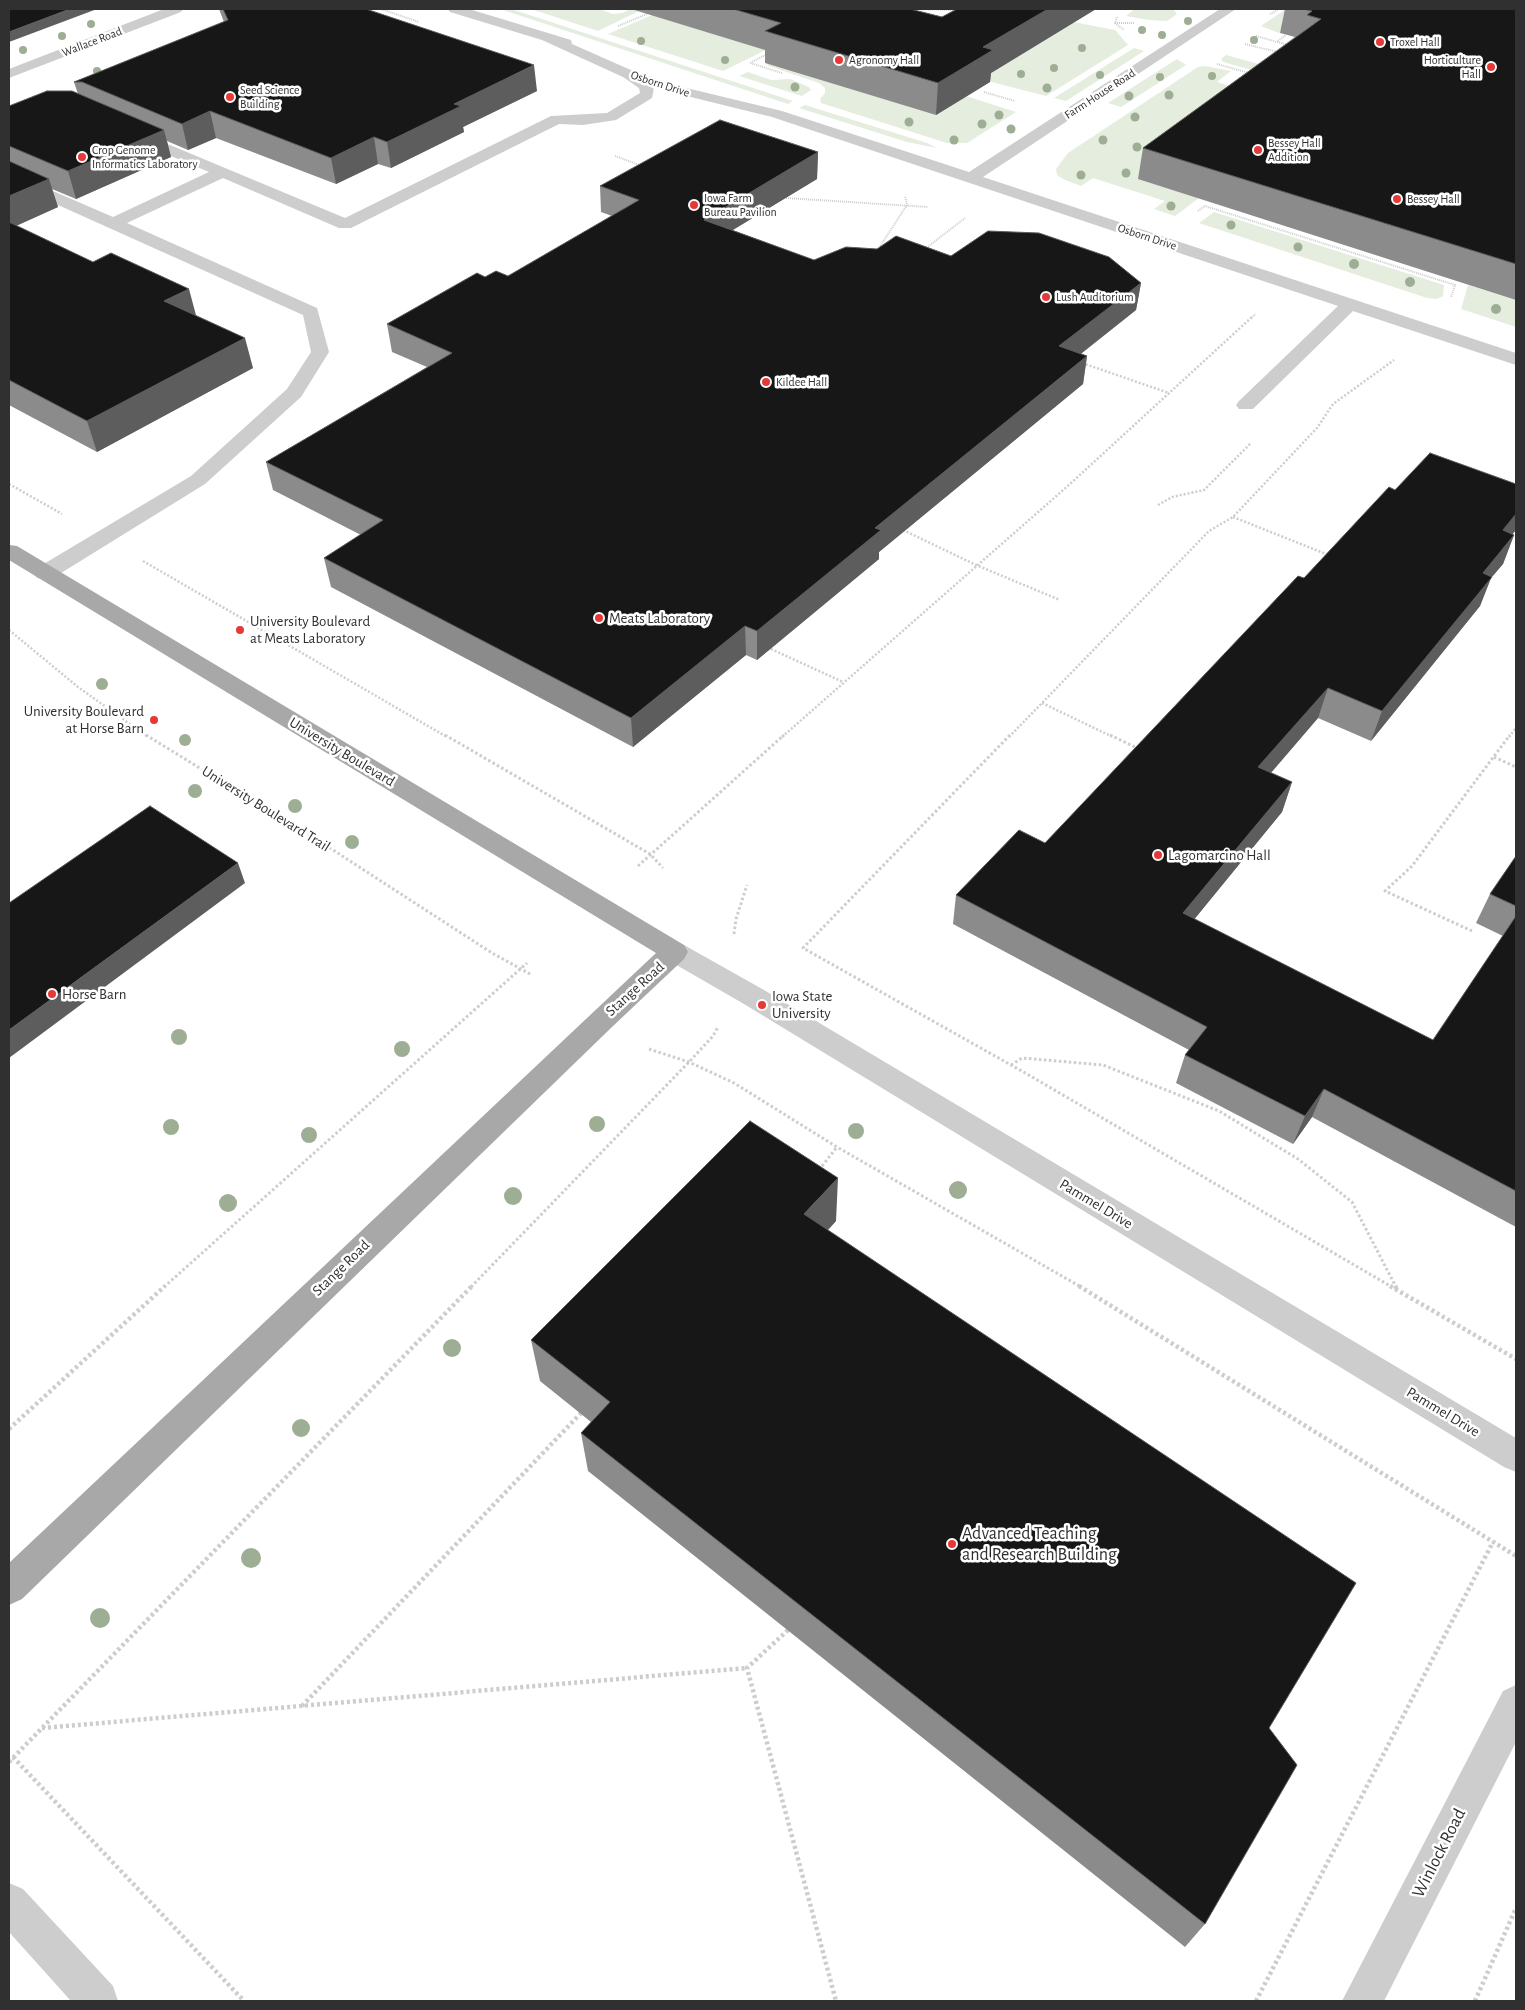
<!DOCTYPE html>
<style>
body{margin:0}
#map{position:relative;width:1525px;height:2010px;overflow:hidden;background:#fff;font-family:"Alegreya Sans",sans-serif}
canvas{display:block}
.frame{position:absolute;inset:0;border:10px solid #303030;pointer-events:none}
</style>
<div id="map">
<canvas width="1525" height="2010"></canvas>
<div class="frame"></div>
</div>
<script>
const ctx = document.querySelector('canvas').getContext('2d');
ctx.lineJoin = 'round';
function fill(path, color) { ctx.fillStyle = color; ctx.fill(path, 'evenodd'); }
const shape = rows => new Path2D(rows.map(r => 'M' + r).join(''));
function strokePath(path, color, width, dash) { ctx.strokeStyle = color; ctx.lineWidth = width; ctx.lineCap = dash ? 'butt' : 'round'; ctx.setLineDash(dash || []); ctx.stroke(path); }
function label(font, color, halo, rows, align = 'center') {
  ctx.font = font + ' "Alegreya Sans",sans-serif'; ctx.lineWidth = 5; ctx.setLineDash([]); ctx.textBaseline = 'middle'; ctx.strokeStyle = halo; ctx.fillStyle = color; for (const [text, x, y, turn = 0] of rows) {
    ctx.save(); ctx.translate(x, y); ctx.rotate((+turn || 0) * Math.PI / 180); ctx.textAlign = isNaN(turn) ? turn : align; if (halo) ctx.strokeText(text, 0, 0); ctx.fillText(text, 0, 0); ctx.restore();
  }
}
const green = shape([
 [500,9,511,9,793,101,788,104],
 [531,9,604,9,602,10,613,14,622,13,631,9,639,11,598,31],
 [1135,9,1173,9,1177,14,1167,21,1149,20,1126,16],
 [1286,9,1313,9,1279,33,1261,26],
 [652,15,766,50,723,71,608,34],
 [1073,22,1115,30,1128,45,1046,96,980,79],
 [1134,48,1144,51,1066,101,1054,98],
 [1226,55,1378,97,1367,102,1223,62,1221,59],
 [1177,59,1186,65,1121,107,1108,103],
 [769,64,966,96,1016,112,967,143,947,143,821,103,820,99,825,93,825,88,819,83,766,65],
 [1205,66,1231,71,1217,82,1253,93,1199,198,1175,216,1154,209,1165,201,1093,178,1081,186,1063,179,1057,175,1056,169,1068,153,1198,67],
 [748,72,771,80,790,79,809,87,811,90,802,96,739,76],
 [805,105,927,143,937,148,907,142,799,108],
 [1214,212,1444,285,1443,296,1437,299,1427,298,1199,223],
 [1468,285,1516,300,1516,327,1461,309]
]);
const pathFar3 = shape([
 [381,9,419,22],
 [910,9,957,10],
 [1270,14,1279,9],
 [1117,17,1115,23,1124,30],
 [1115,23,1134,23],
 [618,26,647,14],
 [1256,36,1288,45],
 [1278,41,1286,35],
 [1245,44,1277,52],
 [769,53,750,63,782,73],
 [1217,64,1249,73],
 [984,92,1015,101],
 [615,156,642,166],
 [786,198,928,207],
 [1198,211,1205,206,1455,285,1451,297],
 [925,249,965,218],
 [877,251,907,205,905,196],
 [1251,318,1256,314]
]);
const pathFar2 = shape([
 [1082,363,1169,393],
 [9,484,62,514],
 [1158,505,1172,497,1204,490,1251,443],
 [1233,517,1331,556],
 [903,530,976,565,1060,600],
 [143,561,447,737],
 [9,630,78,687,148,737],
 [771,649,843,682],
 [1042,703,1113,737],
 [782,737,1070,484,1252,317],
 [1009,737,1209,531,1233,517,1317,428,1333,404,1394,360],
 [1509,737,1516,728]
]);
const pathFar1 = shape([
 [146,735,333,850,492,953,532,975],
 [445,735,650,854,663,868],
 [1010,735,803,948,1027,1074,1392,1287],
 [1110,735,1139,749],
 [1494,757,1516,767],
 [638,866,784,735],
 [1472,931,1385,891,1412,866,1510,735],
 [734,934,736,919,747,885],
 [649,1049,689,1062,734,1083,837,1147,1081,1287],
 [1011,1065,1022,1058,1103,1065,1219,1111,1298,1159,1352,1202,1396,1287],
 [819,1170,837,1147],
 [164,1287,527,963],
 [471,1287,689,1062,713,1036,718,1027]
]);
const path = shape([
 [1079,1286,1516,1556],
 [1390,1286,1516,1359],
 [1395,1286,1397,1289],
 [9,1429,165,1286],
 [788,1630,747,1668,836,2001],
 [302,1706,581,1413],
 [42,1728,747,1668],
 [13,1757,244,2001],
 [9,1762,472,1286],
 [1256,2001,1493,1542],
 [1475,2001,1516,1908]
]);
const minor = shape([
 [164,9,183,9,181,12,9,78,9,69,164,9],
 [448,9,469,9,571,40,572,44,633,71,674,85,782,111,969,172,1220,9,1236,9,983,177,1516,353,1516,365,1353,311,1253,409,1239,409,1236,405,1239,401,1338,306,772,117,654,88,652,98,616,120,583,125,559,124,351,228,339,228,223,178,127,223,317,308,329,352,301,397,205,484,53,578,45,579,37,578,34,573,37,568,191,476,287,389,311,352,303,315,9,183,9,172,113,217,209,172,128,138,126,135,128,132,134,130,345,218,551,116,607,113,640,93,639,88,623,77,542,40,450,12,448,9],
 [675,942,684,945,764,990,1516,1438,1516,1472,1504,1467,744,1004,666,959,662,952,666,945,675,942],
 [1516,1685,1516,1742,1384,2001,1342,2001,1503,1691,1516,1685],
 [9,1883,23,1889,113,1986,118,2001,71,2001,9,1932,9,1883]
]);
const major = shape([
 [9,545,17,546,684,945,688,952,684,959,612,1027,22,1599,9,1605,9,1563,656,953,9,560,9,545]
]);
const trees = [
 [1188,21,4],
 [91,24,4],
 [1142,30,4],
 [1162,35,4],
 [62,36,4],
 [1254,40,4],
 [641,41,4],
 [1082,48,4],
 [23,50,4],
 [725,60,4],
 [1054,68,4],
 [97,71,4],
 [1021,74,4],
 [1100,75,4],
 [1212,76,4],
 [1160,77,4],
 [795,87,4.5],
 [1047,88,4.5],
 [1169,95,4.5],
 [1129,96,4.5],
 [999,115,4.5],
 [1135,117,4.5],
 [909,122,4.5],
 [982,124,4.5],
 [1011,129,4.5],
 [954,140,4.5],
 [1103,140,4.5],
 [1137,147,4.5],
 [1126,173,4.5],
 [1081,175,4.5],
 [1171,206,4.5],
 [1231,225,4.5],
 [1298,247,4.5],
 [1354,264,5],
 [1410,282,5],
 [1496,309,5],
 [102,684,6],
 [185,740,6],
 [195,791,7],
 [295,806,7],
 [352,842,7],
 [179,1037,8],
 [402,1049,8],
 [597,1124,8],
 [171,1127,8],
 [856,1131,8],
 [309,1135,8],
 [958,1190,9],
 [513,1196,9],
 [228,1203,9],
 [452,1348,9],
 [301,1428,9],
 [251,1558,10],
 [100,1618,10]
];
const wall = shape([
 [219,9,366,9,537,91,463,127,464,132,391,168,378,164,336,184,216,138,188,150,167,141,171,157,76,199,52,189,58,207,16,226,196,316,253,368,97,452,9,405,9,106,78,94,74,82,224,22],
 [631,9,910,9,942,17,957,9,1096,9,991,73,990,82,936,115,765,63,765,50],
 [1285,9,1516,9,1516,300,1138,179,1143,148,1295,37,1280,33],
 [818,152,817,179,732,230,814,260,951,256,1141,283,1136,310,1081,354,1087,356,1083,384,879,552,879,559,757,660,746,655,633,747,331,587,324,558,361,535,273,490,266,462,427,367,392,352,387,324,485,277,508,276,612,216,601,212,600,186],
 [1516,484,1516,530,1512,534,1514,535,1503,564,1491,578,1480,606,1371,741,1318,718,1271,773,1292,782,1282,812,1194,919,1433,1040,1503,936,1476,923,1490,894,1516,856,1516,1227,1312,1117,1293,1144,1176,1083,1185,1055,1189,1050,953,924,956,895,1045,843,1304,578],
 [836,1221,828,1230,1269,1728,1205,1924,1185,1947,588,1471,581,1433,591,1422,540,1381,531,1340]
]);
const shadedWall = shape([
 [70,9,97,9,9,42,9,32],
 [1048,9,1096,9,991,73,990,82,936,115,938,83,983,47],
 [534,65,537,91,463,127,464,132,391,168,387,142,454,104],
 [210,111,216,138,188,150,182,124],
 [164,130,171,157,76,199,68,171],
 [374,137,378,164,336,184,331,158],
 [818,152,817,179,705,247,704,220],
 [49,179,58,207,9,229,9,196],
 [1141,283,1136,310,1055,374,1059,346],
 [189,289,197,319,164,301],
 [245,338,253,368,97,452,87,421],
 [1087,356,1083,384,879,552,879,559,757,660,757,631,875,528],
 [1516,514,1516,530,1491,560,1503,530],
 [1514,535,1503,564,1491,578,1480,606,1371,741,1382,711,1483,573],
 [745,626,746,655,633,747,631,718],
 [1328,688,1318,718,1250,797,1258,767],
 [1292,782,1282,812,1175,943,1183,913],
 [238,863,245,883,9,1058,9,1030],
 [1324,1089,1312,1117,1293,1144,1305,1116],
 [838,1178,836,1221,803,1257,804,1214]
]);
const building = shape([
 [9,9,70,9,9,32,9,9],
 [223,9,366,9,534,65,454,104,461,106,387,142,374,137,331,158,210,111,182,124,82,82,74,82,228,20,223,9],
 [733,9,910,9,942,17,957,9,1048,9,983,47,993,50,938,83,765,31,781,23,733,9],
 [1303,9,1516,9,1516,264,1143,148,1321,19,1307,15,1312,11,1303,9],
 [47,91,72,91,164,130,68,171,9,146,9,106,47,91],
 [720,120,818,152,704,220,814,260,846,247,877,249,896,236,951,256,988,231,1039,233,1109,257,1141,283,1059,346,1087,356,875,528,881,530,757,631,745,626,631,718,324,558,383,520,266,462,452,353,387,324,477,273,485,277,496,271,508,276,639,200,600,186,720,120],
 [9,161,49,179,9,196,9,161],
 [9,222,93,262,111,253,189,289,164,301,245,338,87,421,9,380,9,222],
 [1430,453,1516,484,1516,514,1503,530,1514,535,1483,573,1492,577,1382,711,1328,688,1258,767,1292,782,1183,913,1433,1040,1516,916,1516,1191,1324,1089,1305,1116,1185,1055,1207,1027,956,895,1019,830,1045,843,1298,576,1304,578,1389,487,1395,490,1430,453],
 [150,806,238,863,9,1030,9,903,150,806],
 [1516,856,1516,906,1490,894,1516,856],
 [750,1121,838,1178,804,1214,1356,1583,1269,1728,1297,1765,1205,1924,581,1433,610,1402,531,1340,750,1121]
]);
const markers = [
 [1380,42,5,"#e43936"],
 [839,60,5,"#e43936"],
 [1491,67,5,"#e43936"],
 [230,97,5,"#e43936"],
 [1258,150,5,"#e43936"],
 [82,157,5,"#e43936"],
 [1397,199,5,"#e43936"],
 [694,205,5,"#e43936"],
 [1046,297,5,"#e43936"],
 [766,382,5,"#e43936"],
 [599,618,5,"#e43936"],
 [240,630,5,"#e43936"],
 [154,720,5,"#e43936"],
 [1158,855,5,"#e43936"],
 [52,994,5,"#e43936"],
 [762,1005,5,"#e43936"],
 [952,1544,5,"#e43936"]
];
const farStreetnames = [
 ["Wallace Road",92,42,-21],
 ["Osborn Drive",660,84,18],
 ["Farm House Road",1100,94,-33],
 ["Osborn Drive",1147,237,18]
];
const farPoinames = [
 ["Troxel Hall",1390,42],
 ["Agronomy Hall",849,60],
 ["Horticulture",1481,60,"right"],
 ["Hall",1481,74,"right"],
 ["Seed Science",240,90],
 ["Building",240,104],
 ["Bessey Hall",1268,143],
 ["Addition",1268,157],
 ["Crop Genome",92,150],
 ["Informatics Laboratory",92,164],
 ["Iowa Farm",704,198],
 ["Bureau Pavilion",704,212],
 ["Bessey Hall",1407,199],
 ["Lush Auditorium",1056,297],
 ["Kildee Hall",776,382]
];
const poiNames = [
 ["Meats Laboratory",609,618],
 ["University Boulevard",250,621],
 ["at Meats Laboratory",250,638],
 ["University Boulevard",144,711,"right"],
 ["at Horse Barn",144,728,"right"],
 ["Lagomarcino Hall",1168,855],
 ["Horse Barn",62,994],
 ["Iowa State",772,996],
 ["University",772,1013]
];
const streetNames = [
 ["University Boulevard",342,752,31],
 ["University Boulevard Trail",266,809,32],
 ["Stange Road",635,989,-42],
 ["Pammel Drive",1096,1204,31],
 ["Stange Road",341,1268,-44],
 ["Pammel Drive",1443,1412,31]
];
const nearPoinames = [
 ["Advanced Teaching",962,1534],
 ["and Research Building",962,1555]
];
const nearStreetnames = [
 ["Winlock Road",1439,1853,-63]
];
fill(green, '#e5edde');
strokePath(pathFar3, '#cdcdcd', 2, [1, 1]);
strokePath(pathFar2, '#cdcdcd', 2.5, [2, 2]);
strokePath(pathFar1, '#cdcdcd', 3, [2.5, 2.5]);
strokePath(path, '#cdcdcd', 4.5, [3, 3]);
fill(minor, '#cdcdcd');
fill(major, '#a8a8a8');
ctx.fillStyle = '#9eae94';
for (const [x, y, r] of trees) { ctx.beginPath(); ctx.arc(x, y, r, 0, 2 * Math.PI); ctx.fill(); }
fill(wall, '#8b8b8b');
fill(shadedWall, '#5d5d5d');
fill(building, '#171717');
strokePath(building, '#5d5d5d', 1);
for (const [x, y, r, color] of markers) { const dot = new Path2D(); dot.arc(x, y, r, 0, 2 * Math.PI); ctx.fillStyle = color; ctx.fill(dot); strokePath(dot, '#fff', 2); }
label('12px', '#303030', '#fff', farStreetnames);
label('12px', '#303030', '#fff', farPoinames, 'left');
label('15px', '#303030', '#fff', poiNames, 'left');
label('15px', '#303030', '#fff', streetNames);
label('18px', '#303030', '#fff', nearPoinames, 'left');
label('18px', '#303030', '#fff', nearStreetnames);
</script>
